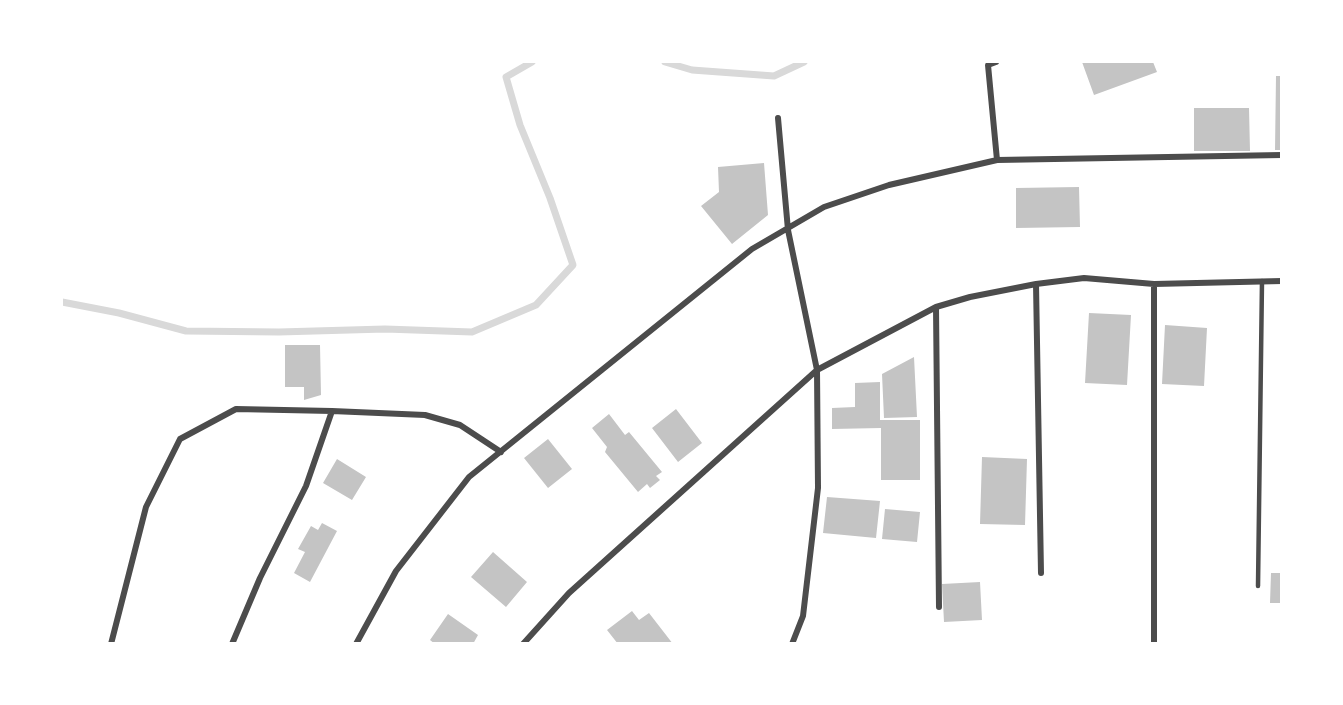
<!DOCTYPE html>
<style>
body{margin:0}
#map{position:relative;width:1343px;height:705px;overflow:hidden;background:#fff;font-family:"Space Grotesk",sans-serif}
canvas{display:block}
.frame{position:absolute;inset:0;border:63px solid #fff;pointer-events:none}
</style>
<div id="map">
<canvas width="1343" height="705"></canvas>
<div class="frame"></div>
</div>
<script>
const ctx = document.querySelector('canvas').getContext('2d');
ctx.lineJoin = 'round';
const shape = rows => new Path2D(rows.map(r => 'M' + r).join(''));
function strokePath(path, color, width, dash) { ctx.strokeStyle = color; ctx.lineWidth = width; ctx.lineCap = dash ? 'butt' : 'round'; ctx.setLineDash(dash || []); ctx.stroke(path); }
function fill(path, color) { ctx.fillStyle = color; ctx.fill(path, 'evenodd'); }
const stream = shape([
 [665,62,692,70,774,76,804,62],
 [62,302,119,313,186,331,279,332,385,329,472,332,536,305,573,265,550,198,520,125,506,77,532,62]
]);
const building = shape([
 [1082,62,1153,62,1157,72,1094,95],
 [1276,76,1282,76,1282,150,1275,150],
 [1194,108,1249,108,1250,151,1194,151],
 [764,163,768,215,732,244,701,206,719,192,718,167],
 [1079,187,1080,227,1016,228,1016,188],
 [1089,313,1131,315,1127,385,1085,383],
 [1165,325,1207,328,1204,386,1162,384],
 [285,345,320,345,321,395,304,400,304,387,285,387],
 [914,357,917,417,884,418,882,374],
 [880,382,880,420,920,420,920,480,881,480,881,428,832,429,832,408,855,407,855,383],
 [676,409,702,443,678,462,652,428],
 [609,414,625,435,629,432,662,472,656,476,660,480,650,488,647,484,638,492,605,452,607,447,592,428],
 [548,439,572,469,548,488,524,458],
 [982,457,1027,459,1025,525,980,524],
 [337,459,366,477,352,500,323,483],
 [827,497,880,501,876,538,823,533],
 [885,509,920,512,917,542,882,539],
 [322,523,337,531,310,582,294,573,305,552,298,549,311,526,318,530],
 [493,552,527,582,506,607,471,577],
 [1271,573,1282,573,1282,603,1270,603],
 [980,582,982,620,944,622,942,584],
 [632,611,639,620,649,613,673,644,618,644,607,630],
 [448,614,478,635,473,644,435,644,430,640]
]);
const service = shape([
 [1258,586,1262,281]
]);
const minor = shape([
 [996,62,988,65,997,160],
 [778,118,788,230,817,370,818,488,803,616,792,644],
 [1036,284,1041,573],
 [1154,284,1154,644],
 [936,307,939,607],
 [111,644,146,507,180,439,236,409,332,411,425,415,460,425,501,452],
 [232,644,260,578,306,486,332,411],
 [356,644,396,571,469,477,752,249,824,207,889,185,997,160,1282,155],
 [523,644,569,593,817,370,936,307,970,297,1036,284,1084,278,1154,284,1282,281]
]);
strokePath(stream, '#d9d9d9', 7);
fill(building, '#c4c4c4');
strokePath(service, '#4c4c4c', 4.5);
strokePath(minor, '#4c4c4c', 6);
</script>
